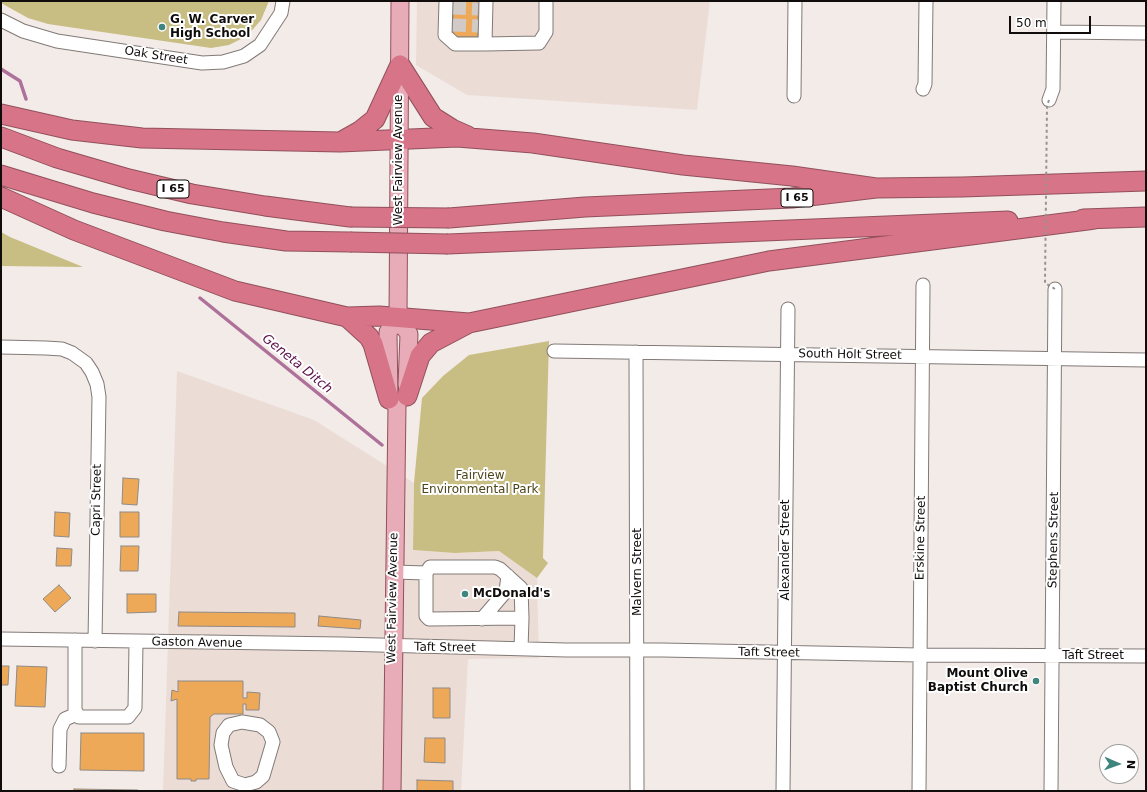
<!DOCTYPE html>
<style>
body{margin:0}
#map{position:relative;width:1147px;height:792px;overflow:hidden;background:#f3ebe8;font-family:"DejaVu Sans",sans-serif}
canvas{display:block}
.frame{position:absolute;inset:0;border:2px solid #0f0c0b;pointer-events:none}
.north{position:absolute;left:1099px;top:744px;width:40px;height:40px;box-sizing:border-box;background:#fff;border:1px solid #9f9e9d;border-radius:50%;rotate:92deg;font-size:11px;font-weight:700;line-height:16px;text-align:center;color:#0f0c0b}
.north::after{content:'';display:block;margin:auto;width:14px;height:18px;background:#3e857e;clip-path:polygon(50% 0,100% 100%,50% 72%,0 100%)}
.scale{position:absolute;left:1009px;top:16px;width:82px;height:18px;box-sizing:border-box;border:2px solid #0f0c0b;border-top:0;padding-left:5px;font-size:12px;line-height:14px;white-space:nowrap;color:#0f0c0b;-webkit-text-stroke:3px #fff;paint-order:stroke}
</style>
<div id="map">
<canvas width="1147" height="792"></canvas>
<div class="frame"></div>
<div class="north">N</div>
<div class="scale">50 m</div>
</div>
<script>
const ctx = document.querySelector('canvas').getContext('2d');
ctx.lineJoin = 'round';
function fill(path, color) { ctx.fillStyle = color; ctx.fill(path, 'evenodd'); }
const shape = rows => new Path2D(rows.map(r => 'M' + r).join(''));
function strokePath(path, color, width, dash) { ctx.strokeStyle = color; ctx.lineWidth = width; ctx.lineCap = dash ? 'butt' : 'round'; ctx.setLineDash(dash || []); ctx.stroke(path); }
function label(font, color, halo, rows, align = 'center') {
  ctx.font = font + ' "DejaVu Sans",sans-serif'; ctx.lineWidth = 4; ctx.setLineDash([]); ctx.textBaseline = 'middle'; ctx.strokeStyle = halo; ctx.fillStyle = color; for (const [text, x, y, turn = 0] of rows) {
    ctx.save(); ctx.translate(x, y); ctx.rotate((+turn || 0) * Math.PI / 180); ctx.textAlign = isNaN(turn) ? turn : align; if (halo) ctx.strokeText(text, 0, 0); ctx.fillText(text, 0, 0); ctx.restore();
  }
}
const built = shape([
 [417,1,710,1,697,110,467,95,416,65],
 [177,371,314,420,414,483,413,550,455,553,499,551,537,578,539,658,468,659,461,791,163,791]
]);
const green = shape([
 [1,1,269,1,261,20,247,36,229,45,211,48,48,24,28,18,1,3],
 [1,232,10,237,83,267,1,266],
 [549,341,543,558,548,563,537,578,499,551,455,553,413,550,414,483,422,398,443,376,469,355]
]);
const stream = shape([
 [1,69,20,81,26,99],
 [200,298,382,445]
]);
const building = shape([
 [453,1,478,1,478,37,453,37,453,1],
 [123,478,139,479,137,505,122,504,123,478],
 [55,512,70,513,69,537,54,536,55,512],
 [120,512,139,512,139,537,120,537,120,512],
 [121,546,139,546,138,571,120,571,121,546],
 [57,548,72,549,71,566,56,566,57,548],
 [59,585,71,598,55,612,43,599,59,585],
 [127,594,156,594,156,612,127,613,127,594],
 [179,612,295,613,295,627,178,626,179,612],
 [319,616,361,620,360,629,318,626,319,616],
 [1,666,9,666,8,685,1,685,1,666],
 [17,666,47,667,45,707,15,706,17,666],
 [178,681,243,681,243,698,247,698,247,692,260,693,259,710,246,710,246,704,243,704,243,714,214,714,210,717,209,779,196,779,196,781,191,781,191,779,177,779,177,699,171,701,172,690,178,692,178,681],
 [433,688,450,688,450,718,433,718,433,688],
 [81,733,144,733,144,771,80,770,81,733],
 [425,738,445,738,445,763,424,762,425,738],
 [417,780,453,781,453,791,417,791,417,780],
 [74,789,138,790,138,791,74,791,74,789]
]);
const minorTunnel = shape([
 [453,8,478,9],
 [453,25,478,26]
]);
const minor = shape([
 [446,1,445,35,455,44,485,44,539,43,546,32,546,1],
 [1,20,23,31,57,41,202,63,223,62,244,56,260,45,281,13,283,1],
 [1054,32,1146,33],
 [485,44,486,1],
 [923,89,925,84,926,1],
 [794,96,795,1],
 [1049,100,1053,89,1054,1],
 [1,347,46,348,62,349,72,353,86,363,92,372,97,384,99,397,95,641],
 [554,351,1146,360],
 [636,352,637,791],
 [430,567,495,567,500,569,521,588,522,618,429,619,426,616,426,573,430,567],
 [394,572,426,573],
 [482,619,506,591,508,576],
 [1,639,341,644,566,650,662,650,920,655,1146,656],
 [75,640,75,710,79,717,128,717,135,708,136,642],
 [521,649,522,618],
 [242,722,260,725,269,732,273,742,263,776,256,782,245,785,233,781,226,767,221,745,223,733,229,725,242,722],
 [59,766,60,729,65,719,77,714],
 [783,791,788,309],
 [919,791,923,285],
 [1051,791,1055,289]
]);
const major = shape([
 [398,319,409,334,407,385],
 [397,405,389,399,388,332,398,319,400,1],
 [392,791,397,405]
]);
const highway = shape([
 [400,65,433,117,452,129,468,136],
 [1,114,72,130,142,138,340,142,457,137,533,143,683,165,792,176,876,188],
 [1,137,57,158,129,179,192,194,265,206,350,217],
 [344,140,360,131,375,119,400,65],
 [1,175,93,203,165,221,223,232,286,241,350,242],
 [1,197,74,230,235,291,347,317,379,316,469,323,769,261,1095,219],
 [449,218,585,207,792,198,876,188,962,187,1146,181],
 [1083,219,1146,217],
 [448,244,1008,221],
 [347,317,369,337,373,344,389,399],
 [407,396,420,356,431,343,469,323]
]);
const pathBridge = shape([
 [1049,100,1047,106,1045,283,1055,289]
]);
const highwayBridge = shape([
 [350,217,449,218],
 [350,242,448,244]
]);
const markers = [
 [162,27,4,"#3e857e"],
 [465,594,4,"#3e857e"],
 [1036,681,4,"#3e857e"]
];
const shields = [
 [173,189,32],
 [797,198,32]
];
const shieldNames = [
 ["I 65",173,189],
 ["I 65",797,198]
];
const poiNames = [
 ["G. W. Carver",170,20],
 ["High School",170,34],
 ["McDonald's",473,594],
 ["Mount Olive",1028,674,"right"],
 ["Baptist Church",1028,688,"right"]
];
const streetNames = [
 ["Oak Street",156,56,9],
 ["West Fairview Avenue",399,160,-90],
 ["South Holt Street",850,355,1],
 ["Capri Street",97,500,-89],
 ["Erskine Street",921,538,-89],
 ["Stephens Street",1054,540,-89],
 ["Alexander Street",786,550,-90],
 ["Malvern Street",638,572,-90],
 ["West Fairview Avenue",393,598,-89],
 ["Gaston Avenue",197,643,1],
 ["Taft Street",445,648,1],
 ["Taft Street",769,653,1],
 ["Taft Street",1093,656]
];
const parkNames = [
 ["Fairview",480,476],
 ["Environmental Park",480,490]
];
const waterNames = [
 ["Geneta Ditch",297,364,39]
];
fill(built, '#ecdcd6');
fill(green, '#c8bd82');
strokePath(stream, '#ae719a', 3.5);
fill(building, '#eea958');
strokePath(building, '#8f8a85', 1);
strokePath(minorTunnel, '#d1cac7', 13, [13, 6]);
strokePath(minor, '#817a77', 15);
strokePath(major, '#91505c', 19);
strokePath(highway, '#91505c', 21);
strokePath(minor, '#fff', 13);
strokePath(major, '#e7acb7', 17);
strokePath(highway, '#d77487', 19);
strokePath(highwayBridge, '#91505c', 21, []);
strokePath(pathBridge, '#989290', 2, [3, 3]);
strokePath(highwayBridge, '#d77487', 19);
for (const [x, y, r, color] of markers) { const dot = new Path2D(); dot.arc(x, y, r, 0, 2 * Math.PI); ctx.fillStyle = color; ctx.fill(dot); strokePath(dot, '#fff', 1.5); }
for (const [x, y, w] of shields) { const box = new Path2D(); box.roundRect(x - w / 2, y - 9, w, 18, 3); ctx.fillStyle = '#fff'; ctx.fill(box); strokePath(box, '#0f0c0b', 1); }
label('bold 11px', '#0f0c0b', null, shieldNames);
label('bold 12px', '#0f0c0b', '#fff', poiNames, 'left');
label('12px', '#0f0c0b', '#fff', streetNames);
label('12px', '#4d4519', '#fff', parkNames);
label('italic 13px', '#5c114b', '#fff', waterNames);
</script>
